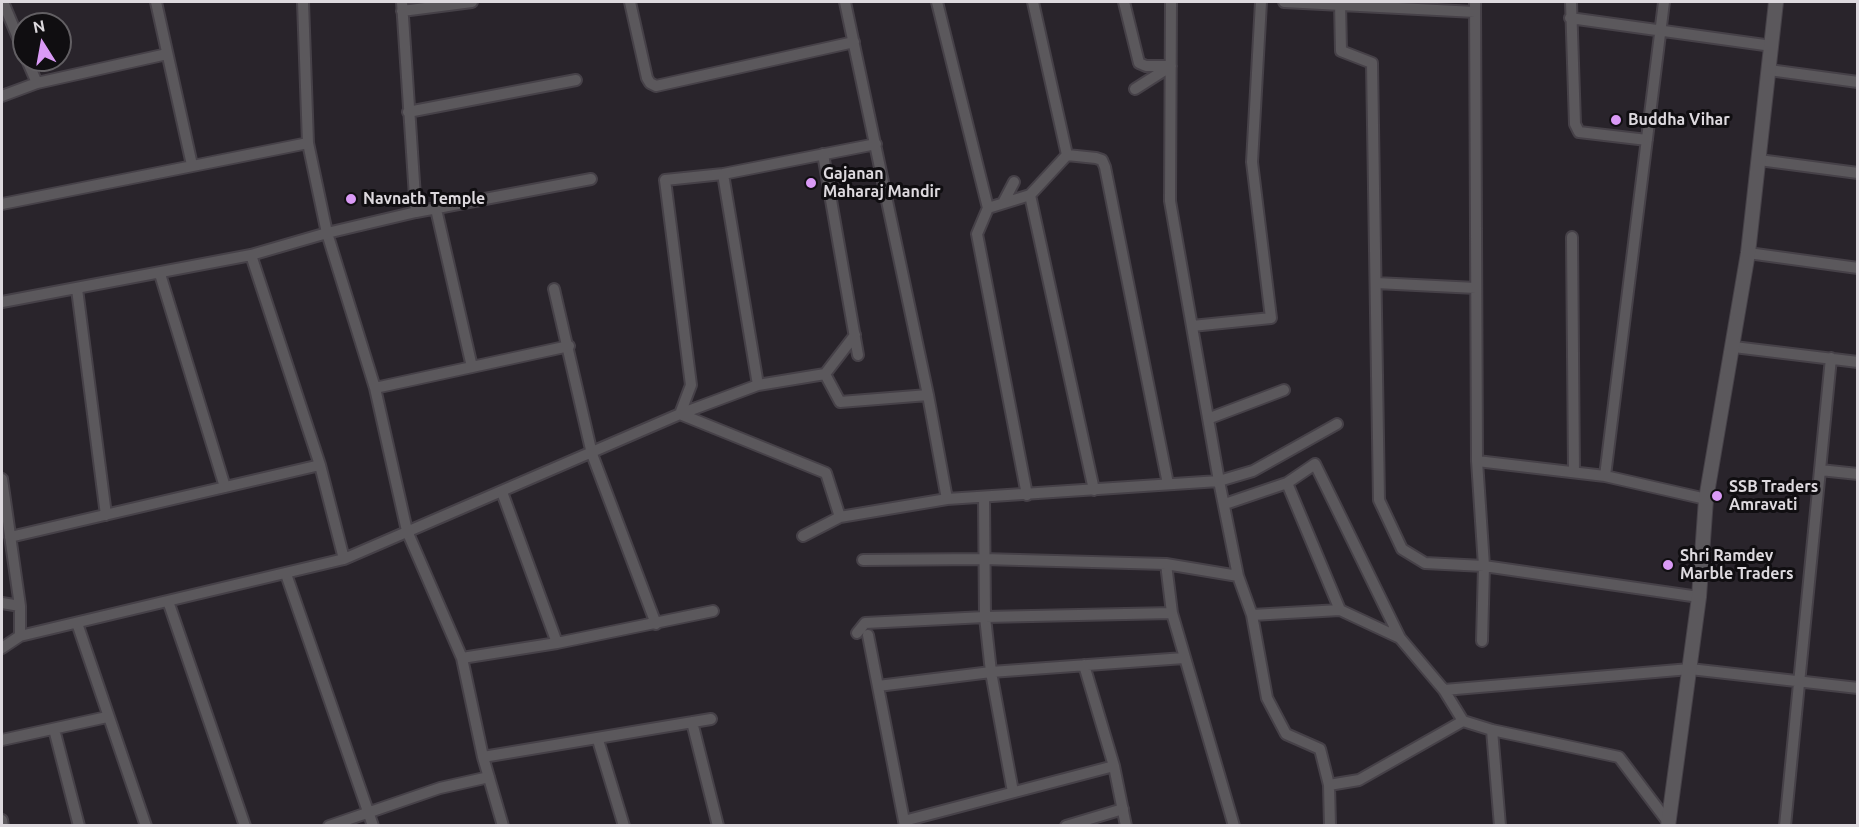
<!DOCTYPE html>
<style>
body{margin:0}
#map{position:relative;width:1859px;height:827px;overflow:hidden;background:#29242b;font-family:Ubuntu,sans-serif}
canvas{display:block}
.frame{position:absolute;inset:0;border:3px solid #ddd9de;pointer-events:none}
.north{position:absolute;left:12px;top:12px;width:60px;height:60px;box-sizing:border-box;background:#100e11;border:2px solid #625f63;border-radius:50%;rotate:349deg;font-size:16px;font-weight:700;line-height:24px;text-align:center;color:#ddd9de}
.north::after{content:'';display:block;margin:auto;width:21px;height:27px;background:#da9af6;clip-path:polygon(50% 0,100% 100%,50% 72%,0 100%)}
</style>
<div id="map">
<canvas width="1859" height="827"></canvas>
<div class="frame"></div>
<div class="north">N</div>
</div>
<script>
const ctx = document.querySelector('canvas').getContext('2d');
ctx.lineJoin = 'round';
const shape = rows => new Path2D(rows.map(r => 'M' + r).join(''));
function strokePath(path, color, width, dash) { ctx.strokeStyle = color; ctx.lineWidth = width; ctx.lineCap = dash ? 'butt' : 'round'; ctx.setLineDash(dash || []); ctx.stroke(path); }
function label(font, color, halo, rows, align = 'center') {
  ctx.font = font + ' Ubuntu,sans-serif'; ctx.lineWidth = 6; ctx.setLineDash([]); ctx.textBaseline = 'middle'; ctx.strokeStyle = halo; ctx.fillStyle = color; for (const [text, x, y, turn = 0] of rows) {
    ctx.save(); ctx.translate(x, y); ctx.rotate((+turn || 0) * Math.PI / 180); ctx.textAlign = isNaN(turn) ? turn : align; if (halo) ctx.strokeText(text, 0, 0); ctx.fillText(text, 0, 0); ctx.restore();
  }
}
const minor = shape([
 [3,2,24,52],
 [156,2,192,165],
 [303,2,308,143,327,233,375,388,407,531,462,658,483,757,503,826],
 [402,2,416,212],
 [630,2,647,78,650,83,656,86,854,42],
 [845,2,928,395,947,499],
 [937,2,988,208,977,234,1027,495],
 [1124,2,1139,63,1146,66,1171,66],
 [1171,2,1170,201,1219,481,1238,576,1252,615,1267,698,1286,734,1320,749,1329,785,1330,826],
 [1284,2,1475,12],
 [1340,2,1341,51,1372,63,1379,500,1402,549,1425,563,1484,566,1699,597],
 [1475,2,1477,461,1484,566,1482,641],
 [1571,2,1575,124,1579,132,1647,140],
 [402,11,472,2],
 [1570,18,1772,46],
 [27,60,37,83],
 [1769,70,1858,82],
 [1135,89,1168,68],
 [2,96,37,83,167,54],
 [408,112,576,80],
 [823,154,858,355],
 [1067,155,1096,158,1102,160,1105,167,1168,484],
 [1759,160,1858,173],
 [1030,195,1094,490],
 [1003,203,1014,182],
 [2,204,308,143],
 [988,208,1030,195,1067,155,1033,2],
 [436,209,472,367],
 [1572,237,1574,472],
 [1748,253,1858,268],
 [251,255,320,465,344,559],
 [160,274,225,487],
 [1376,283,1476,288],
 [77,289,106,515],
 [554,289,592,454,656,624],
 [2,302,251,255,327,233,416,212,591,179],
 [1192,326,1271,318,1252,162,1261,2],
 [1734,347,1858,362],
 [825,374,840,402,928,395],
 [758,385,825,374,855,335],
 [375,388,569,346],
 [1210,418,1284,390],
 [1477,461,1605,476,1706,499],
 [1820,470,1858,474],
 [1605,476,1664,2],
 [2,479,20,606,20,636],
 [1287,483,1340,610],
 [502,492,557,643],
 [984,498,985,617,991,672,1013,792],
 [1225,504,1287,483,1315,464,1400,638],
 [840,517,826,473,680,414,691,385,665,180,723,174,876,144],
 [803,536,840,517,947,499,1219,481,1253,471,1337,424],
 [10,537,320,465],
 [863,560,983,559,1166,564,1238,576],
 [1166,564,1172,613,1234,826],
 [286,574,373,826],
 [168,601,245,826],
 [2,603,20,606],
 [1252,615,1340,610,1400,638,1444,690,1463,721,1492,730,1619,757,1668,822],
 [77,623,146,826],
 [857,633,865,623,985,617,1172,613],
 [868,635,905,826],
 [2,648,20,636,344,559,680,414,758,385,723,174],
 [462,658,557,643,713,611],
 [1084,665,1114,766,1126,826],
 [878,686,991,672,1184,658],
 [1444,690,1690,669,1858,688],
 [692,722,718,826],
 [54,729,79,826],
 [1492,730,1500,826],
 [2,740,107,717],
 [598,740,624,826],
 [483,757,711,719],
 [1329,785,1359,780,1463,721],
 [2,820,3,826],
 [904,821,1114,766],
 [329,826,440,788,489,777],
 [1066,826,1123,809],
 [1785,826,1831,358]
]);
const tertiary = shape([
 [1668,826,1699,597,1706,499,1748,253,1776,2]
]);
const markers = [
 [1616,120,6,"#da9af6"],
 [811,183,6,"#da9af6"],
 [351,199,6,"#da9af6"],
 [1717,496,6,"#da9af6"],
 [1668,565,6,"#da9af6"]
];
const poiNames = [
 ["Buddha Vihar",1628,120],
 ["Gajanan",823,174],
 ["Maharaj Mandir",823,192],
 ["Navnath Temple",363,199],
 ["SSB Traders",1729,487],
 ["Amravati",1729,505],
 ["Shri Ramdev",1680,556],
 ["Marble Traders",1680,574]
];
strokePath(minor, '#464148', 14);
strokePath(tertiary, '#464148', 16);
strokePath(minor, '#5b585c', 10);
strokePath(tertiary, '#5b585c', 14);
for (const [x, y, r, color] of markers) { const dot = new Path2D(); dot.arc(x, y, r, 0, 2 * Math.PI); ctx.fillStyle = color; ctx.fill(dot); strokePath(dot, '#100e11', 2); }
label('bold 16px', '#ddd9de', '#100e11', poiNames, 'left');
</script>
